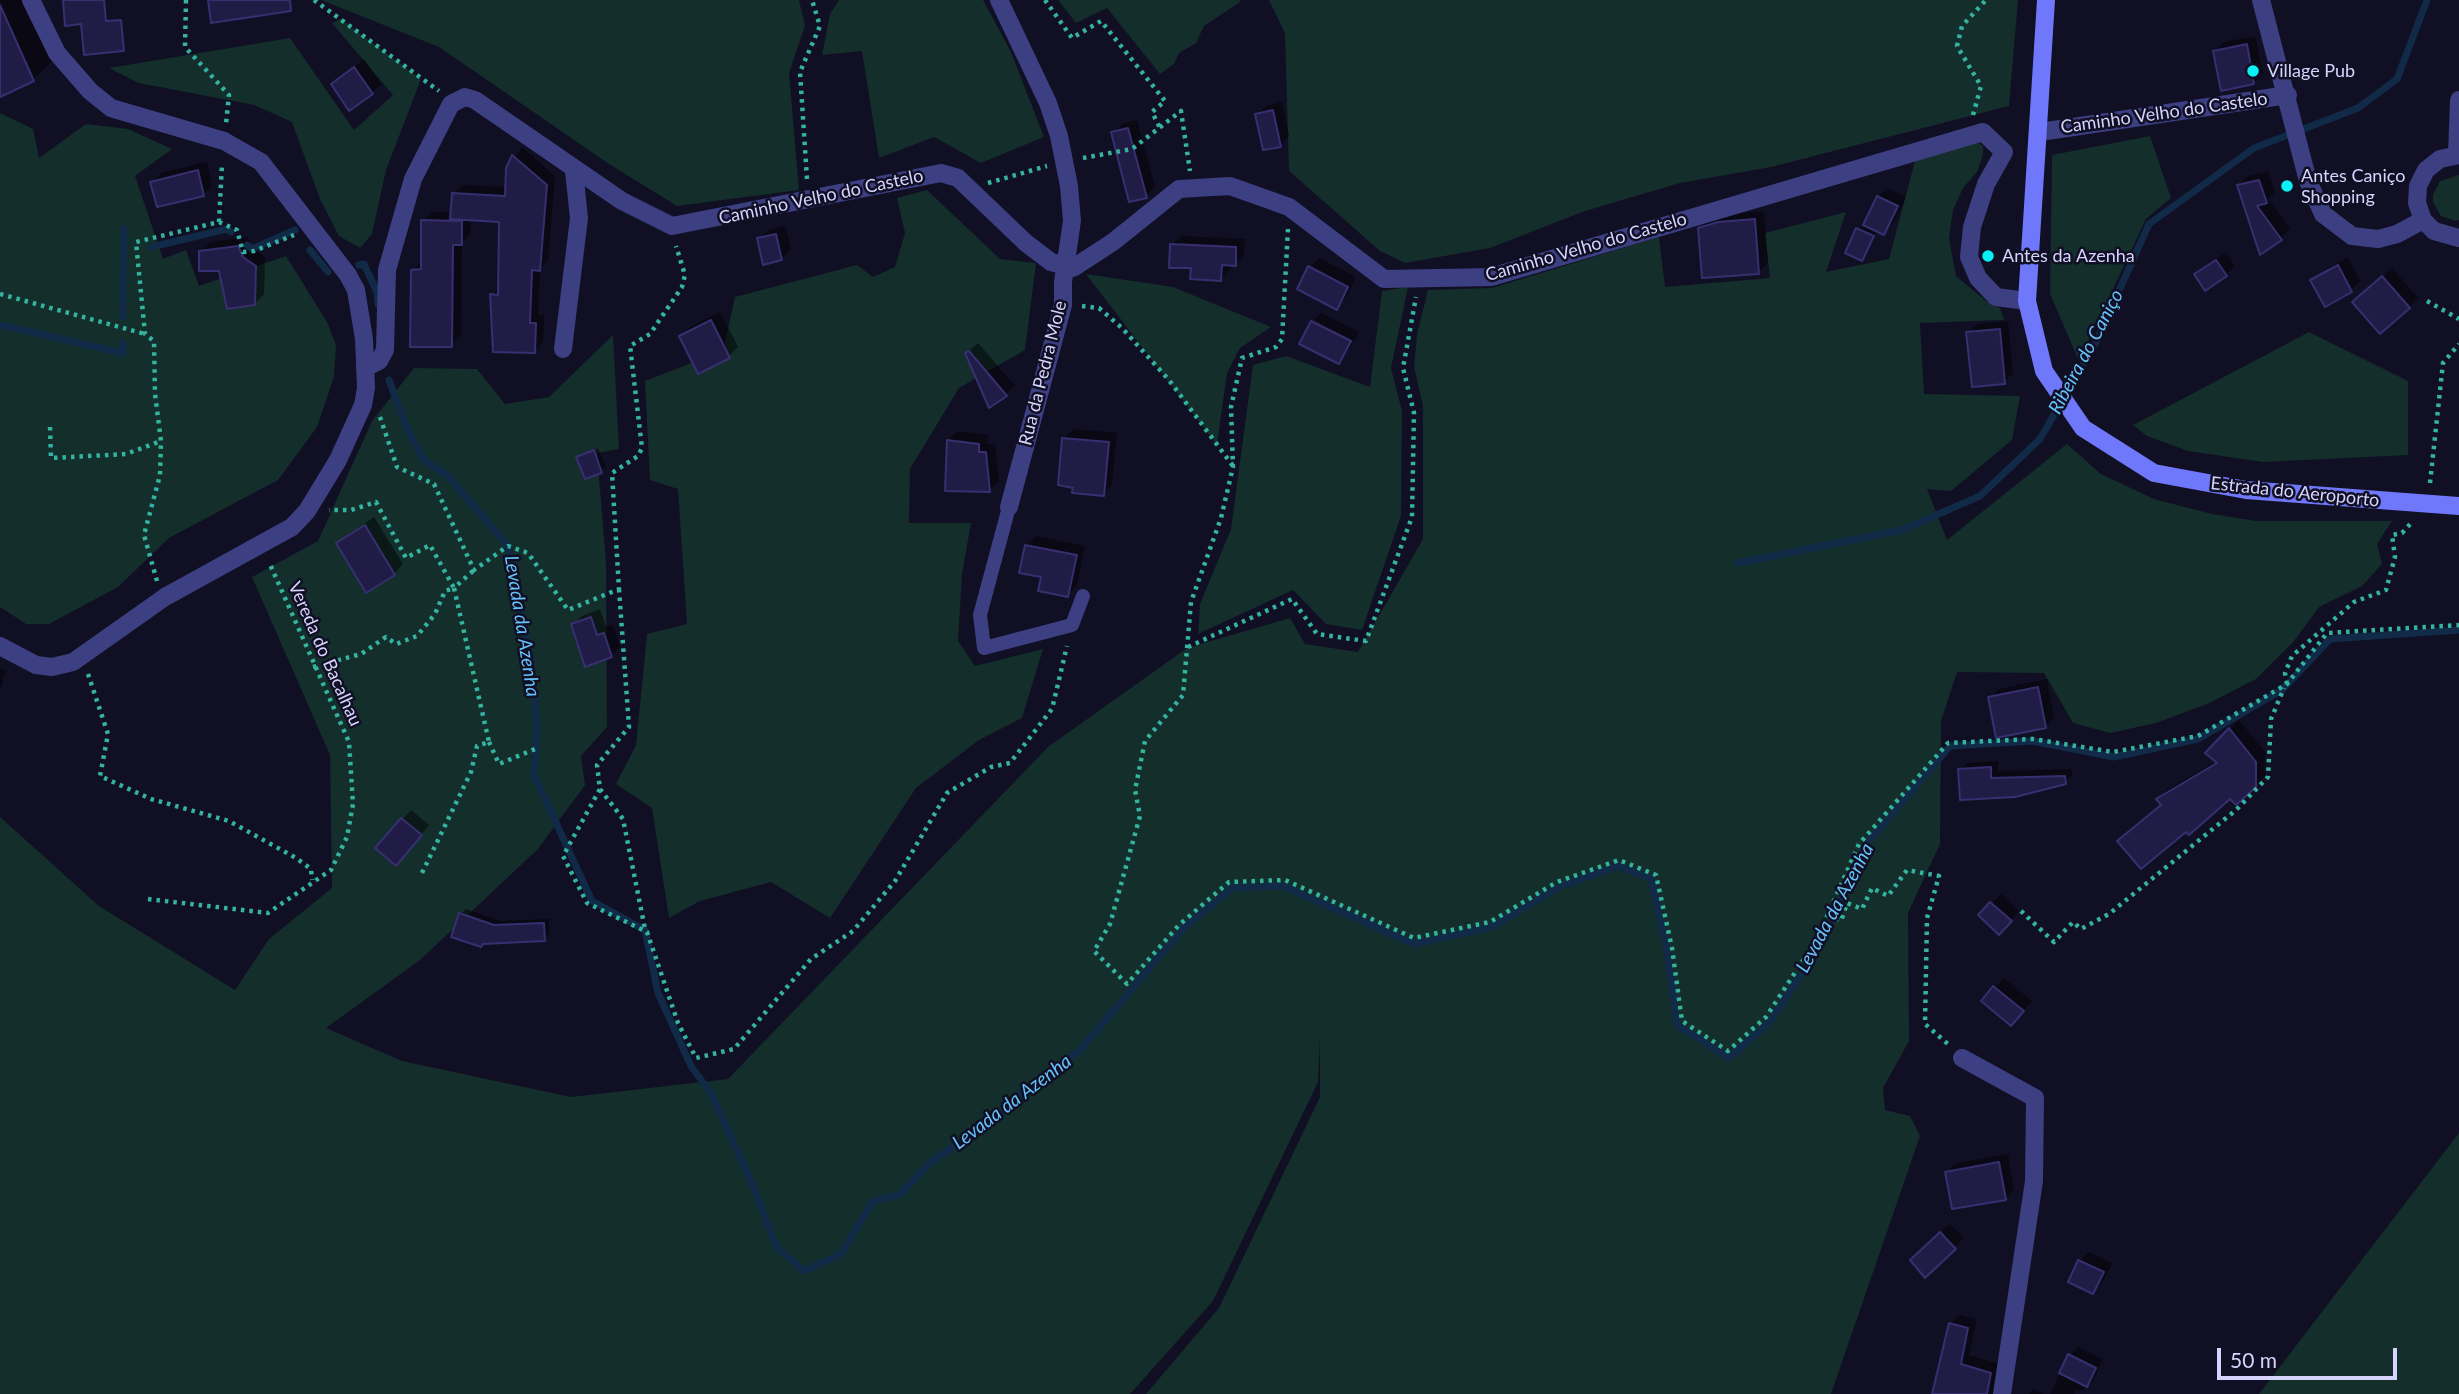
<!DOCTYPE html>
<meta charset="utf-8">
<style>
body{margin:0}
#map{position:relative;width:2459px;height:1394px;overflow:hidden;background:#110f24;font-family:Lato,sans-serif}
canvas{display:block}
.scale{position:absolute;left:2217px;top:1348px;width:180px;height:32px;box-sizing:border-box;border:4px solid #d6d4fe;border-top:0;padding-left:9px;font-size:21px;line-height:24px;white-space:nowrap;color:#d6d4fe;-webkit-text-stroke:5px #110f24;paint-order:stroke}
</style>
<div id="map">
<canvas width="2459" height="1394"></canvas>
<div class="scale">50 m</div>
</div>
<script>
const ctx = document.querySelector('canvas').getContext('2d');
ctx.lineJoin = 'round';
function fill(path, color) { ctx.fillStyle = color; ctx.fill(path, 'evenodd'); }
const shape = rows => new Path2D(rows.map(r => 'M' + r).join(''));
function strokePath(path, color, width, dash) { ctx.strokeStyle = color; ctx.lineWidth = width; ctx.lineCap = dash ? 'butt' : 'round'; ctx.setLineDash(dash || []); ctx.stroke(path); }
function label(font, color, halo, rows, align = 'center') {
  ctx.font = font + ' Lato,sans-serif'; ctx.lineWidth = 5; ctx.setLineDash([]); ctx.textBaseline = 'middle'; ctx.strokeStyle = halo; ctx.fillStyle = color; for (const [text, x, y, turn = 0] of rows) {
    ctx.save(); ctx.translate(x, y); ctx.rotate((+turn || 0) * Math.PI / 180); ctx.textAlign = isNaN(turn) ? turn : align; if (halo) ctx.strokeText(text, 0, 0); ctx.fillText(text, 0, 0); ctx.restore();
  }
}
const green = shape([
 [321,0,799,0,805,26,789,73,799,190,677,206,609,164,439,47],
 [839,0,983,0,1011,52,1044,137,981,163,934,137,879,158,862,51,822,55,830,14],
 [1058,0,1240,0,1240,2,1204,26,1196,43,1179,53,1174,64,1160,74,1107,8,1076,23],
 [1269,0,2018,0,2009,106,1771,167,1680,183,1585,211,1490,248,1405,263,1380,251,1289,171,1285,33],
 [341,19,421,79,386,170,372,234,360,248,339,236,320,199,292,122,254,105,139,83,109,68,290,38,354,130,393,95,332,23],
 [0,113,33,129,39,158,86,124,128,129,172,149,135,176,163,259,186,250,199,286,286,256,327,322,336,345,334,377,317,427,278,480,169,538,118,587,49,624,26,624,0,607],
 [2150,136,2171,198,2146,219,2079,361,2050,294,2052,155],
 [1976,141,1983,146,1983,155,1977,172,1963,188,1953,210,1949,238,1956,276,1986,301,2000,308,2004,320,1920,323,1924,394,2020,396,2012,440,1951,491,1927,489,1947,540,2067,444,2101,474,2154,499,2212,514,2256,521,2392,521,2377,544,2382,564,2362,586,2319,607,2294,641,2256,679,2207,704,2156,723,2110,733,2073,723,2044,673,1957,672,1941,721,1940,844,1908,913,1909,1041,1883,1088,1885,1110,1910,1116,1920,1136,1831,1394,1146,1394,1219,1308,1320,1097,1320,1037,1318,1082,1213,1301,1130,1394,0,1394,0,817,99,906,235,990,269,939,332,888,330,755,252,577,318,541,372,421,414,368,477,369,505,404,549,397,613,335,619,449,597,453,606,562,607,727,581,756,585,785,538,849,420,960,326,1028,402,1061,571,1097,728,1079,1048,747,1187,648,1290,618,1305,644,1358,652,1423,539,1423,406,1414,367,1417,334,1428,290,1492,288,1659,237,1665,287,1770,278,1765,233,1846,212,1826,272,1889,259,1915,161],
 [2459,175,2459,220,2456,221,2441,216,2433,202,2433,195,2440,181],
 [927,190,1000,259,1036,263,1025,350,959,388,910,469,909,523,971,523,962,574,958,641,975,666,1043,649,1022,718,979,740,916,788,830,918,771,882,700,901,669,918,652,808,616,784,636,745,647,634,687,624,678,489,650,480,645,381,723,351,735,297,857,265,873,277,895,267,905,233,897,198],
 [1086,274,1173,287,1271,327,1240,348,1227,373,1217,445],
 [1408,287,1391,368,1402,411,1401,516,1362,630,1326,624,1293,590,1198,634,1200,604,1231,529,1253,365,1286,356,1370,387,1382,291],
 [2309,332,2408,381,2408,455,2263,462,2188,451,2147,436,2133,425],
 [2459,1133,2459,1394,2259,1394]
]);
const shadow = shape([
 [0,0,37,0,61,52,33,80,0,87],
 [2255,36,2263,74,2253,83,2215,51,2224,42],
 [364,59,381,84,372,93,333,84],
 [1282,102,1289,136,1280,145,1257,115,1266,106],
 [1137,120,1155,187,1146,196,1113,133,1122,124],
 [522,147,555,176,548,260,540,268,538,315,544,315,543,342,534,351,492,295,500,287,501,220,471,218,470,234,462,243,461,336,451,345,413,271,422,261,423,221,432,212,452,212,453,194,462,185,507,187,508,169],
 [207,162,212,186,203,195,152,182,161,173],
 [2268,172,2275,192,2268,199,2290,229,2281,238,2239,185,2248,176],
 [1887,188,1906,197,1893,224,1884,233,1877,230,1862,259,1847,252,1858,229,1865,226,1878,197],
 [1764,211,1768,263,1758,272,1700,228,1709,219,1728,214],
 [785,226,791,249,782,259,759,239,768,230],
 [1181,236,1245,239,1244,255,1235,264,1230,264,1230,270,1221,279,1193,267,1172,245],
 [247,237,252,248,265,257,264,294,255,303,200,251,210,242],
 [2226,252,2235,266,2226,275,2196,274],
 [2348,257,2360,281,2351,290,2325,304,2312,281,2322,272],
 [1319,258,1356,277,1346,298,1336,307,1310,267],
 [2392,268,2418,298,2409,307,2364,293],
 [720,312,738,347,729,356,681,336,690,327],
 [1321,313,1359,332,1354,341,1314,320],
 [1313,321,1313,324,1353,344,1339,362,1302,343],
 [2008,321,2013,373,2004,382,1968,333,1977,324],
 [978,343,1015,386,989,406,967,353],
 [1073,429,1117,433,1112,485,1103,494,1064,439],
 [958,431,988,435,987,444,995,444,999,481,990,490,948,440],
 [598,448,606,467,586,477,578,458],
 [374,517,403,564,394,574,338,543],
 [1036,536,1085,546,1077,585,1068,595,1043,576,1026,545],
 [600,609,606,627,613,625,620,647,611,656,573,625,582,616],
 [0,668,6,670,0,691],
 [2047,679,2054,717,2045,726,1990,698,1999,689],
 [2239,720,2265,752,2265,776,2237,803,2230,797,2162,804,2158,799,2167,790,2217,761,2207,753],
 [1998,761,1998,771,2072,769,2072,775,2065,782,1961,798,1960,770,1967,763],
 [411,810,429,825,405,855,377,848],
 [2001,894,2019,911,1999,933,1980,915],
 [466,909,500,921,549,919,549,934,544,939,484,942,461,914],
 [2004,978,2032,1001,2020,1015,1983,1001],
 [2008,1154,2014,1189,2005,1198,1947,1172,1956,1163],
 [1950,1224,1964,1238,1925,1275,1912,1260],
 [2089,1252,2112,1263,2102,1283,2093,1292,2079,1261],
 [1960,1315,1977,1319,1969,1355,1999,1364,1994,1394,1945,1394,1950,1324],
 [2078,1347,2103,1359,2092,1382,2083,1390,2076,1390,2074,1394,2050,1394,2070,1355],
 [2034,1389,2044,1394,2029,1394]
]);
const stream = shape([
 [247,245,252,249,295,230],
 [151,247,227,229,231,232],
 [310,250,328,272],
 [359,265,364,264,377,292,378,304],
 [123,317,124,229],
 [0,325,123,353,123,343],
 [389,380,407,429,424,460,448,476,508,546,531,660,537,726,534,775,592,901,645,930,658,993,691,1066,712,1095,753,1186,776,1246,804,1271,841,1254,873,1201,899,1195,932,1161,983,1128,1021,1092,1079,1051,1183,929,1232,888,1283,886,1414,944,1492,927,1559,887,1618,866,1651,879,1667,949,1677,1025,1729,1058,1771,1021,1822,942,1864,847,1950,746,2032,741,2114,757,2198,739,2282,690,2330,639,2459,630],
 [1738,563,1902,530,1980,496,2040,439,2096,342,2149,224,2254,148,2358,108,2397,79,2427,0]
]);
const building = shape([
 [63,0,104,0,106,21,121,20,124,51,84,55,81,24,65,26,63,0],
 [208,0,290,0,291,11,211,23,208,0],
 [0,5,34,81,0,97,0,5],
 [2247,44,2254,84,2221,91,2213,51,2247,44],
 [354,67,373,94,349,111,331,84,354,67],
 [1273,110,1281,147,1263,150,1255,114,1273,110],
 [1128,128,1147,198,1129,202,1111,132,1128,128],
 [512,155,547,185,540,271,532,270,530,323,536,323,535,353,493,352,490,294,498,295,499,222,450,219,452,193,505,196,506,168,512,155],
 [198,170,204,196,157,207,150,182,198,170],
 [2259,180,2267,203,2257,206,2282,240,2260,255,2237,185,2259,180],
 [1877,196,1898,206,1884,235,1863,225,1877,196],
 [1755,219,1759,274,1702,278,1698,228,1718,222,1755,219],
 [421,220,462,221,462,245,453,245,452,347,410,347,411,270,421,269,421,220],
 [1856,228,1874,236,1862,261,1845,253,1856,228],
 [776,234,782,260,763,265,757,238,776,234],
 [1170,244,1236,247,1236,266,1222,265,1221,281,1190,279,1191,268,1169,268,1170,244],
 [238,246,243,257,256,266,255,305,227,309,219,271,199,271,199,251,238,246],
 [2216,260,2227,276,2205,291,2194,274,2216,260],
 [2338,265,2352,292,2325,307,2310,280,2338,265],
 [1308,266,1348,287,1337,310,1297,289,1308,266],
 [2382,276,2410,308,2380,334,2352,302,2382,276],
 [711,320,730,358,698,374,679,336,711,320],
 [1311,321,1351,341,1339,364,1299,344,1311,321],
 [2000,329,2005,384,1972,387,1966,332,2000,329],
 [969,351,1007,396,989,408,965,353,969,351],
 [1062,438,1109,442,1104,496,1072,493,1073,488,1058,485,1062,438],
 [947,440,979,444,979,452,986,452,990,492,945,491,947,440],
 [594,450,602,473,585,479,576,457,594,450],
 [365,525,395,575,366,593,336,543,365,525],
 [1025,545,1077,555,1068,597,1038,591,1041,577,1019,573,1025,545],
 [591,617,597,635,604,633,612,657,585,667,571,624,591,617],
 [2038,687,2046,728,1996,738,1988,697,2038,687],
 [2229,728,2256,762,2256,787,2236,805,2230,799,2189,835,2186,832,2141,869,2117,841,2161,805,2156,799,2217,763,2205,753,2229,728],
 [1991,767,1991,778,2065,776,2066,784,2015,797,1960,800,1958,769,1991,767],
 [401,818,422,835,396,866,375,848,401,818],
 [1990,902,2012,921,1999,935,1978,915,1990,902],
 [459,913,494,925,544,923,545,941,483,944,481,947,451,937,459,913],
 [1993,986,2024,1011,2011,1026,1981,1001,1993,986],
 [1999,1162,2006,1200,1952,1209,1945,1172,1999,1162],
 [1940,1232,1956,1249,1925,1278,1910,1260,1940,1232],
 [2078,1260,2104,1272,2093,1294,2068,1282,2078,1260],
 [1949,1323,1968,1328,1961,1364,1991,1373,1987,1394,1932,1394,1949,1323],
 [2068,1354,2096,1368,2087,1387,2059,1373,2068,1354]
]);
const path = shape([
 [186,0,185,47,229,95,226,124],
 [314,0,439,91],
 [1045,0,1072,38,1101,21,1165,101,1152,112,1160,128],
 [1973,115,1981,86,1957,46,1962,26,1986,0],
 [1083,158,1132,149,1181,111,1190,171],
 [807,179,800,72,820,26,812,0],
 [988,183,1047,166],
 [219,222,222,164],
 [1288,229,1282,339,1276,347,1242,358,1231,407,1233,467,1221,518,1191,602,1183,695,1145,741,1135,790,1140,816,1110,924,1094,951,1127,984,1179,925,1229,882,1285,880,1414,938,1490,922,1557,882,1619,860,1656,875,1672,948,1682,1021,1728,1051,1766,1017,1817,939,1859,844,1948,743,2033,739,2113,752,2198,736,2287,684,2327,633,2459,625],
 [0,294,145,334],
 [2427,301,2459,319],
 [1082,306,1099,308,1122,328,1169,380,1233,466],
 [380,417,397,467,434,484,474,570,508,546,528,553,568,610,619,589,612,473,638,456,642,448,630,346,650,334,682,287,685,275,676,246],
 [50,427,51,458,126,454,161,441],
 [2430,483,2443,363,2459,344],
 [157,581,144,535,160,475,161,441,155,394,154,341,145,334,136,242,219,222,237,230,243,252,254,251,294,235],
 [619,589,629,727,597,765,600,789,563,856,587,903,647,932,678,1023,696,1058,734,1049,811,959,853,931,895,881,947,793,991,767,1010,763,1052,709,1067,646],
 [1188,647,1292,599,1317,634,1366,641,1412,517,1414,413,1403,368,1416,297],
 [313,667,361,654,386,637,396,644,417,636,435,614,445,591,454,588,430,545,406,558,376,502,351,510,329,510],
 [88,674,108,734,100,776,151,799,229,821,296,858,311,869,312,880],
 [2287,684,2285,673,2292,656,2354,602,2386,590,2395,557,2392,535,2402,533,2413,521],
 [489,742,499,764,535,749],
 [600,789,623,819,645,929],
 [422,873,471,772,477,746,489,742,454,588,474,570],
 [148,899,268,913,331,870,347,837,353,804,349,742,269,562],
 [2021,911,2054,942,2073,922,2081,929,2109,914,2236,810,2268,777,2271,719,2284,688],
 [1828,915,1841,921,1847,903,1862,909,1872,888,1888,896,1907,870,1939,876,1927,918,1925,1024,1949,1045]
]);
const service = shape([
 [1009,507,980,615,984,648,1072,625,1083,596]
]);
const minor = shape([
 [999,0,1048,103,1059,136,1069,186,1072,221,1063,282,1063,305,1009,507],
 [2040,132,2288,95],
 [563,349,579,218,574,171],
 [365,368,379,361,385,350,387,270,413,179,451,104,465,97,475,100,622,201,672,226,941,173,958,178,1026,243,1051,262,1073,268,1113,242,1179,189,1230,186,1289,207,1384,279,1491,277,1983,132,2004,152,1986,184,1972,227,1969,257,1978,278,1996,297,2027,301],
 [0,646,36,665,52,667,73,662,165,597,292,527,307,511,338,460,363,405,366,388,364,339,356,290,348,275,261,162,224,141,111,108,90,91,57,53,31,0],
 [1962,1058,2035,1098,2034,1181,2002,1394]
]);
const tertiary = shape([
 [2261,0,2308,181,2323,214,2352,236,2378,239,2397,234,2423,220],
 [2457,154,2459,100],
 [2459,155,2440,159,2426,170,2418,186,2417,203,2423,220,2434,231,2459,238]
]);
const secondary = shape([
 [2046,0,2027,301,2044,371,2083,428,2154,473,2246,490,2459,506]
]);
const markers = [
 [2253,71,7,"#08f2f6"],
 [2287,186,7,"#08f2f6"],
 [1988,256,7,"#08f2f6"]
];
const poiNames = [
 ["Village Pub",2267,71],
 ["Antes Caniço",2301,176],
 ["Shopping",2301,197],
 ["Antes da Azenha",2002,256]
];
const streetNames = [
 ["Caminho Velho do Castelo",2164,113,-8],
 ["Caminho Velho do Castelo",821,197,-12],
 ["Caminho Velho do Castelo",1586,247,-16],
 ["Rua da Pedra Mole",1043,373,-76],
 ["Estrada do Aeroporto",2295,492,6],
 ["Vereda do Bacalhau",325,654,66]
];
const waterNames = [
 ["Ribeira do Caniço",2086,352,-62],
 ["Levada da Azenha",522,626,81],
 ["Levada da Azenha",1835,908,-62],
 ["Levada da Azenha",1012,1102,-37]
];
fill(green, '#132e2b');
fill(shadow, '#0007');
strokePath(stream, '#102a48', 7);
fill(building, '#211c45');
strokePath(building, '#362f70', 2);
strokePath(path, '#33b3a0', 4.5, [3.5, 5]);
strokePath(service, '#3c3f82', 14);
strokePath(minor, '#3c3f82', 18);
strokePath(tertiary, '#3c3f82', 18);
strokePath(secondary, '#6f77fa', 18);
for (const [x, y, r, color] of markers) { const dot = new Path2D(); dot.arc(x, y, r, 0, 2 * Math.PI); ctx.fillStyle = color; ctx.fill(dot); strokePath(dot, '#110f24', 2.5); }
label('18px', '#d6d4fe', '#110f24', poiNames, 'left');
label('18px', '#d6d4fe', '#110f24', streetNames);
label('italic 19px', '#66c2fa', '#110f24', waterNames);
</script>
